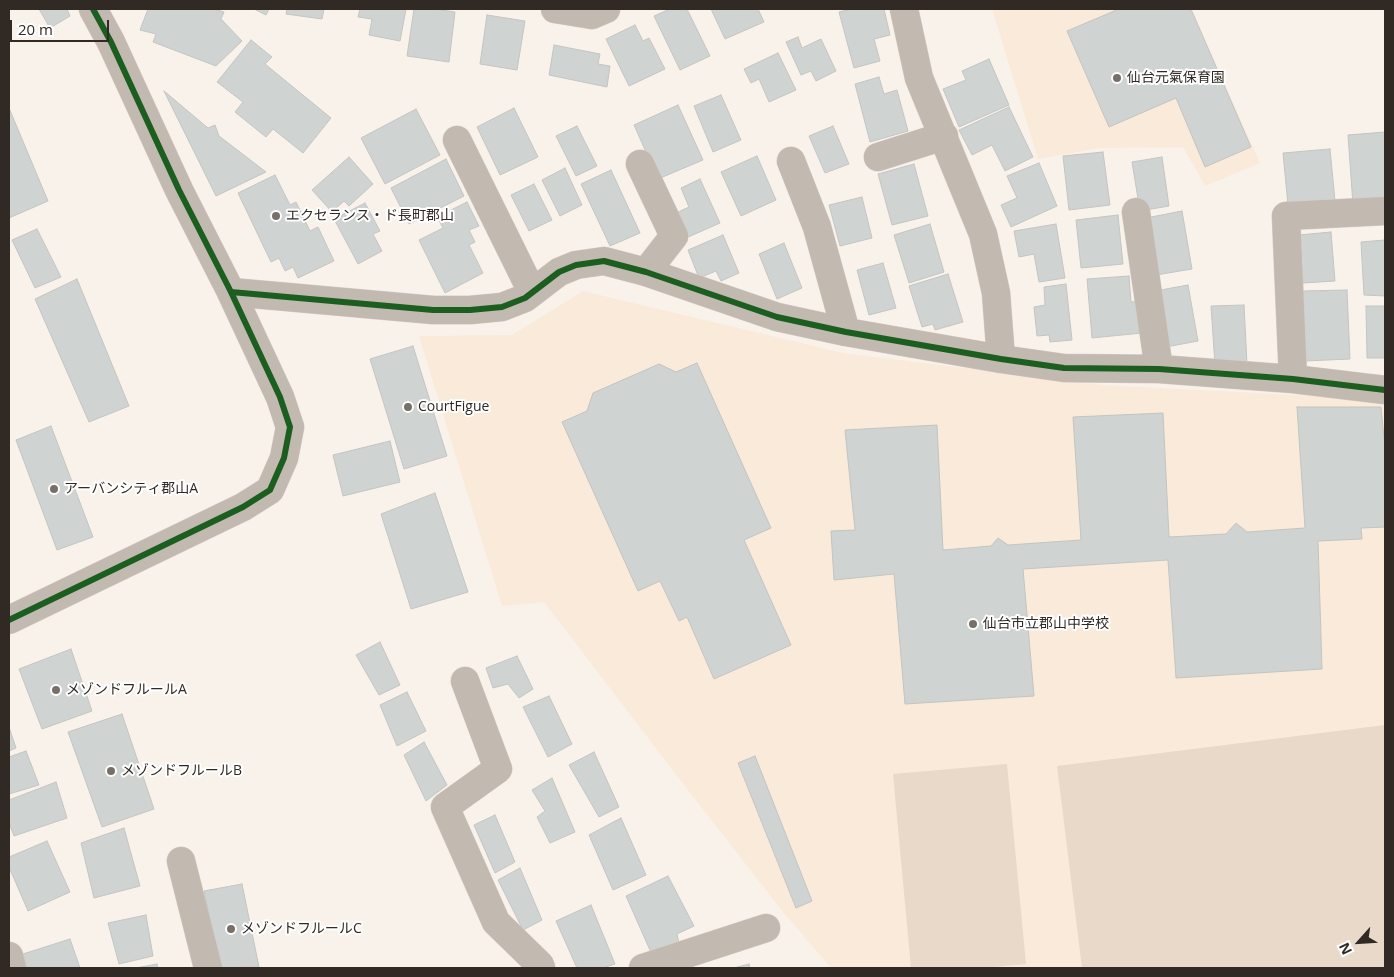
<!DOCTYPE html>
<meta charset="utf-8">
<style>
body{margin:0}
#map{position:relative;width:1394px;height:977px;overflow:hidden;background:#f9f2ea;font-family:"Open Sans",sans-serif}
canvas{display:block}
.frame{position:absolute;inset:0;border:10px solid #312a24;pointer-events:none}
.north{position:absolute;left:1334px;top:917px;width:50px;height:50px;-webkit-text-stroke:4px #fff;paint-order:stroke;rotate:244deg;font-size:14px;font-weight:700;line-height:20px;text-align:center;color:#312a24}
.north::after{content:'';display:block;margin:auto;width:18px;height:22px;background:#312a24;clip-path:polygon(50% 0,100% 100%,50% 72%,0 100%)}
.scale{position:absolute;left:10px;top:20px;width:99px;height:22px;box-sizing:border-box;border:2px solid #312a24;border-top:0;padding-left:6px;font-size:15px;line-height:18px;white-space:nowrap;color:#312a24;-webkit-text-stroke:4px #fff;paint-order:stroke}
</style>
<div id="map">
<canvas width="1394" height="977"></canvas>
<div class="frame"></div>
<div class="north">N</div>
<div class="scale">20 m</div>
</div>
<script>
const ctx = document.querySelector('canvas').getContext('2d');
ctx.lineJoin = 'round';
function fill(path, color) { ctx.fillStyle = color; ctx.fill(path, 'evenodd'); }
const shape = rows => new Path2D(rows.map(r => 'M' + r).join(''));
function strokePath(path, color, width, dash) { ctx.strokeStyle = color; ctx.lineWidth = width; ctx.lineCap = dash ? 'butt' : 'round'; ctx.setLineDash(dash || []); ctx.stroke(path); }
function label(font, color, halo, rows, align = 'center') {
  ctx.font = font + ' "Open Sans","Noto Sans JP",sans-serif'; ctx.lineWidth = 4; ctx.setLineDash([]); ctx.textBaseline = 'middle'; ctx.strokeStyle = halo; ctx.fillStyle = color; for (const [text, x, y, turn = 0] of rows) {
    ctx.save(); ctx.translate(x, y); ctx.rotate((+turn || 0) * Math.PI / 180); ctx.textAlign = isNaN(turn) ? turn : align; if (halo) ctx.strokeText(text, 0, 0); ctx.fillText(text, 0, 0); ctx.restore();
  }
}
const built = shape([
 [992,9,1191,9,1260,163,1205,186,1183,147,1100,148,1038,159],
 [583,291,843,353,1102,385,1374,399,1385,401,1385,968,831,968,783,912,687,789,544,602,502,606,419,336,512,335]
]);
const green = shape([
 [1385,725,1385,968,1082,968,1057,766],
 [1007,764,1026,964,981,968,911,968,893,774]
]);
const building = shape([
 [39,9,67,9,70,16,50,28,39,9],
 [148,9,214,9,224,12,221,19,242,41,216,66,153,42,156,34,140,30,148,9],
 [254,9,269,9,266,15,254,9],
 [287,9,324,9,322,19,286,14,287,9],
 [360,9,406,9,400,41,369,35,372,19,358,17,360,9],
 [414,9,434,9,455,12,449,62,407,56,414,9],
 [670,9,687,9,710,56,680,70,654,16,670,9],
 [711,9,758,9,764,22,725,39,711,9],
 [851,9,884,9,890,35,874,39,880,61,854,68,839,12,851,9],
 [1119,9,1191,9,1251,147,1205,167,1176,98,1109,127,1067,31,1119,9],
 [487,15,525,21,517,70,480,64,487,15],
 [635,25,643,41,649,38,665,69,629,86,606,39,635,25],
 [798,37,802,48,821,39,836,71,816,81,811,71,801,75,786,42,798,37],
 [251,40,272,57,265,64,331,118,303,153,273,129,266,137,235,112,243,102,217,82,251,40],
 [554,45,600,54,598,64,610,66,607,87,549,75,554,45],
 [778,53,796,90,769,102,759,79,751,83,744,69,778,53],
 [989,59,1009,105,959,127,943,89,966,80,962,71,989,59],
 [879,77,884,94,897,90,908,131,870,142,855,84,879,77],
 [164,91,208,128,215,125,219,136,266,172,216,196,164,91],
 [721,95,741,140,713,152,694,106,721,95],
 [678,105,703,160,658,179,634,125,678,105],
 [1009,107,1033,157,1005,171,992,145,972,155,959,130,1009,107],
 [9,108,48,201,9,218,9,108],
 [514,108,538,157,500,175,477,127,514,108],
 [416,109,440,155,385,184,361,138,416,109],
 [577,126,597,166,576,176,556,136,577,126],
 [833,126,849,164,825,173,809,136,833,126],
 [1385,132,1385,203,1353,205,1348,135,1385,132],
 [1330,149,1335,201,1288,205,1283,153,1330,149],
 [1103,152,1110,205,1069,210,1063,156,1103,152],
 [757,156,776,200,741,216,721,172,757,156],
 [349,157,373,184,349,206,344,201,332,212,312,190,349,157],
 [1162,157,1169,206,1140,211,1132,162,1162,157],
 [446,159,464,196,409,224,391,188,446,159],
 [1039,163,1057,206,1011,227,1001,205,1017,198,1007,176,1039,163],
 [914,164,928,216,892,225,878,174,914,164],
 [565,168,582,205,560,216,542,180,565,168],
 [611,170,640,233,610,246,581,184,611,170],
 [275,175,290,205,296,202,310,231,318,227,334,261,298,278,293,267,285,271,279,258,271,262,238,193,275,175],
 [700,179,720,223,686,238,674,214,689,207,681,188,700,179],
 [534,184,552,220,529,231,511,195,534,184],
 [862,197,872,238,840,246,829,205,862,197],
 [467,202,479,226,469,230,475,242,469,245,483,273,445,293,419,240,443,228,437,217,467,202],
 [365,203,380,231,373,234,382,251,358,264,334,219,365,203],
 [1182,211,1192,269,1156,275,1146,218,1182,211],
 [1118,215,1123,264,1081,268,1076,220,1118,215],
 [930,224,944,272,909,283,894,235,930,224],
 [1056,224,1065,278,1039,282,1034,254,1019,257,1014,231,1056,224],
 [37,229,61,277,35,288,12,240,37,229],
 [1331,232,1335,281,1303,283,1299,235,1331,232],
 [723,235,739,273,721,281,716,271,699,278,688,250,723,235],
 [1385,240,1385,296,1364,295,1361,242,1385,240],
 [784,243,802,288,777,299,759,254,784,243],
 [883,263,896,308,869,315,857,270,883,263],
 [948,274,963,322,935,330,933,324,922,327,909,286,948,274],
 [1129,276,1131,302,1140,301,1142,333,1092,338,1087,279,1129,276],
 [77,279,129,406,89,422,35,299,77,279],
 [1066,284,1072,340,1050,342,1049,335,1037,336,1034,307,1045,305,1044,287,1066,284],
 [1188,285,1198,341,1166,347,1155,291,1188,285],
 [1347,290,1350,359,1305,361,1302,291,1347,290],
 [1244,305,1247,364,1215,365,1211,306,1244,305],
 [1366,306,1385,306,1385,358,1367,358,1366,306],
 [413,346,447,456,404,469,370,359,413,346],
 [697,363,771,528,744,540,791,645,714,679,687,617,679,621,660,581,638,591,562,422,587,411,593,393,659,364,676,372,697,363],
 [1297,407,1381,407,1385,448,1385,527,1361,528,1362,539,1318,541,1322,669,1176,678,1168,560,1023,569,1034,696,905,704,894,574,834,580,831,531,855,530,845,430,937,425,943,550,991,546,998,538,1008,545,1081,540,1073,417,1163,413,1169,537,1226,534,1236,523,1247,532,1305,528,1297,407],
 [51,426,93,537,57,550,16,440,51,426],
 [390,441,400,482,343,496,333,455,390,441],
 [435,493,468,592,411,609,381,514,435,493],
 [380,642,400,685,379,695,356,655,380,642],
 [71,649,92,711,42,729,19,669,71,649],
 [517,656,533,689,519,698,508,684,493,688,486,668,517,656],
 [407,692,426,731,397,746,380,705,407,692],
 [549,696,572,744,548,757,523,707,549,696],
 [122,714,154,809,102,827,68,732,122,714],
 [9,727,16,748,9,751,9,727],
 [424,742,447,785,426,801,404,755,424,742],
 [26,751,39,785,9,794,9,757,26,751],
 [594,752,619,807,599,817,569,765,594,752],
 [755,756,812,901,796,908,738,763,755,756],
 [552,778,575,832,550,843,537,817,545,811,532,790,552,778],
 [56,782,67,818,14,836,9,823,9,800,56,782],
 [495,815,515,862,495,873,474,825,495,815],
 [621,818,646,875,613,890,589,835,621,818],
 [124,828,140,886,94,898,81,843,124,828],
 [47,841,70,892,28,911,9,867,9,857,47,841],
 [520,868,542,920,523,930,498,880,520,868],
 [668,876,694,926,677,934,680,949,653,957,626,896,668,876],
 [242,884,259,967,220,968,204,891,242,884],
 [591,905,615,964,603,968,577,968,556,921,591,905],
 [146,915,153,956,119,964,108,923,146,915],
 [70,939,80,968,27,968,23,954,70,939],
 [157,964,158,968,136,968,157,964],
 [749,964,750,968,734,968,749,964]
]);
const minor = shape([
 [555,9,592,15,606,9],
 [904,9,919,78,983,234,996,293,1001,359],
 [457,140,532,292],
 [878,157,944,136],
 [791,161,817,227,846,332],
 [640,164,674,236,646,272],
 [1136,212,1159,369],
 [231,292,433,310,470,310,502,307,525,298,559,272,576,265,604,261,646,272,777,317,846,332,1001,359,1064,368,1159,369,1293,379,1385,390],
 [1293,379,1286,216,1385,211],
 [9,620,243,507,270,490,284,458,290,427,280,397,231,292,179,190,111,42,93,9],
 [465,681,498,769,445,807,496,922,540,965,541,968],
 [181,861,208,968],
 [9,956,12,968],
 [643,968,766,928]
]);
const cycleway = shape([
 [231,292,433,310,470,310,502,307,525,298,559,272,576,265,604,261,646,272,777,317,846,332,1001,359,1064,368,1159,369,1293,379,1385,390],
 [9,620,243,507,270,490,284,458,290,427,280,397,231,292,179,190,111,42,93,9]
]);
const markers = [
 [1117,78,5,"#777069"],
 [276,216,5,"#777069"],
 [408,407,5,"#777069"],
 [54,489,5,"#777069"],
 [973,624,5,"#777069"],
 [56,690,5,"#777069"],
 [111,771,5,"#777069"],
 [231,929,5,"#777069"]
];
const poiNames = [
 ["仙台元氣保育園",1127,78],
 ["エクセランス・ド長町郡山",286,216],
 ["CourtFigue",418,407],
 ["アーバンシティ郡山A",64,489],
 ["仙台市立郡山中学校",983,624],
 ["メゾンドフルールA",66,690],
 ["メゾンドフルールB",121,771],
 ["メゾンドフルールC",241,929]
];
fill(built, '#faeada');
fill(green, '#e8d9c9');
fill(building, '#cfd3d1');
strokePath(building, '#c3c5c2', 1);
strokePath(minor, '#d3cec8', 29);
strokePath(minor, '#c2b9b0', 28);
strokePath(cycleway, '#1b5e20', 6);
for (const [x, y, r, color] of markers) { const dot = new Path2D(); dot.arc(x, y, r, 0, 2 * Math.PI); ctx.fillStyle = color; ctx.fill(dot); strokePath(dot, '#fff', 2); }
label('14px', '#312a24', '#fff', poiNames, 'left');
</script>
